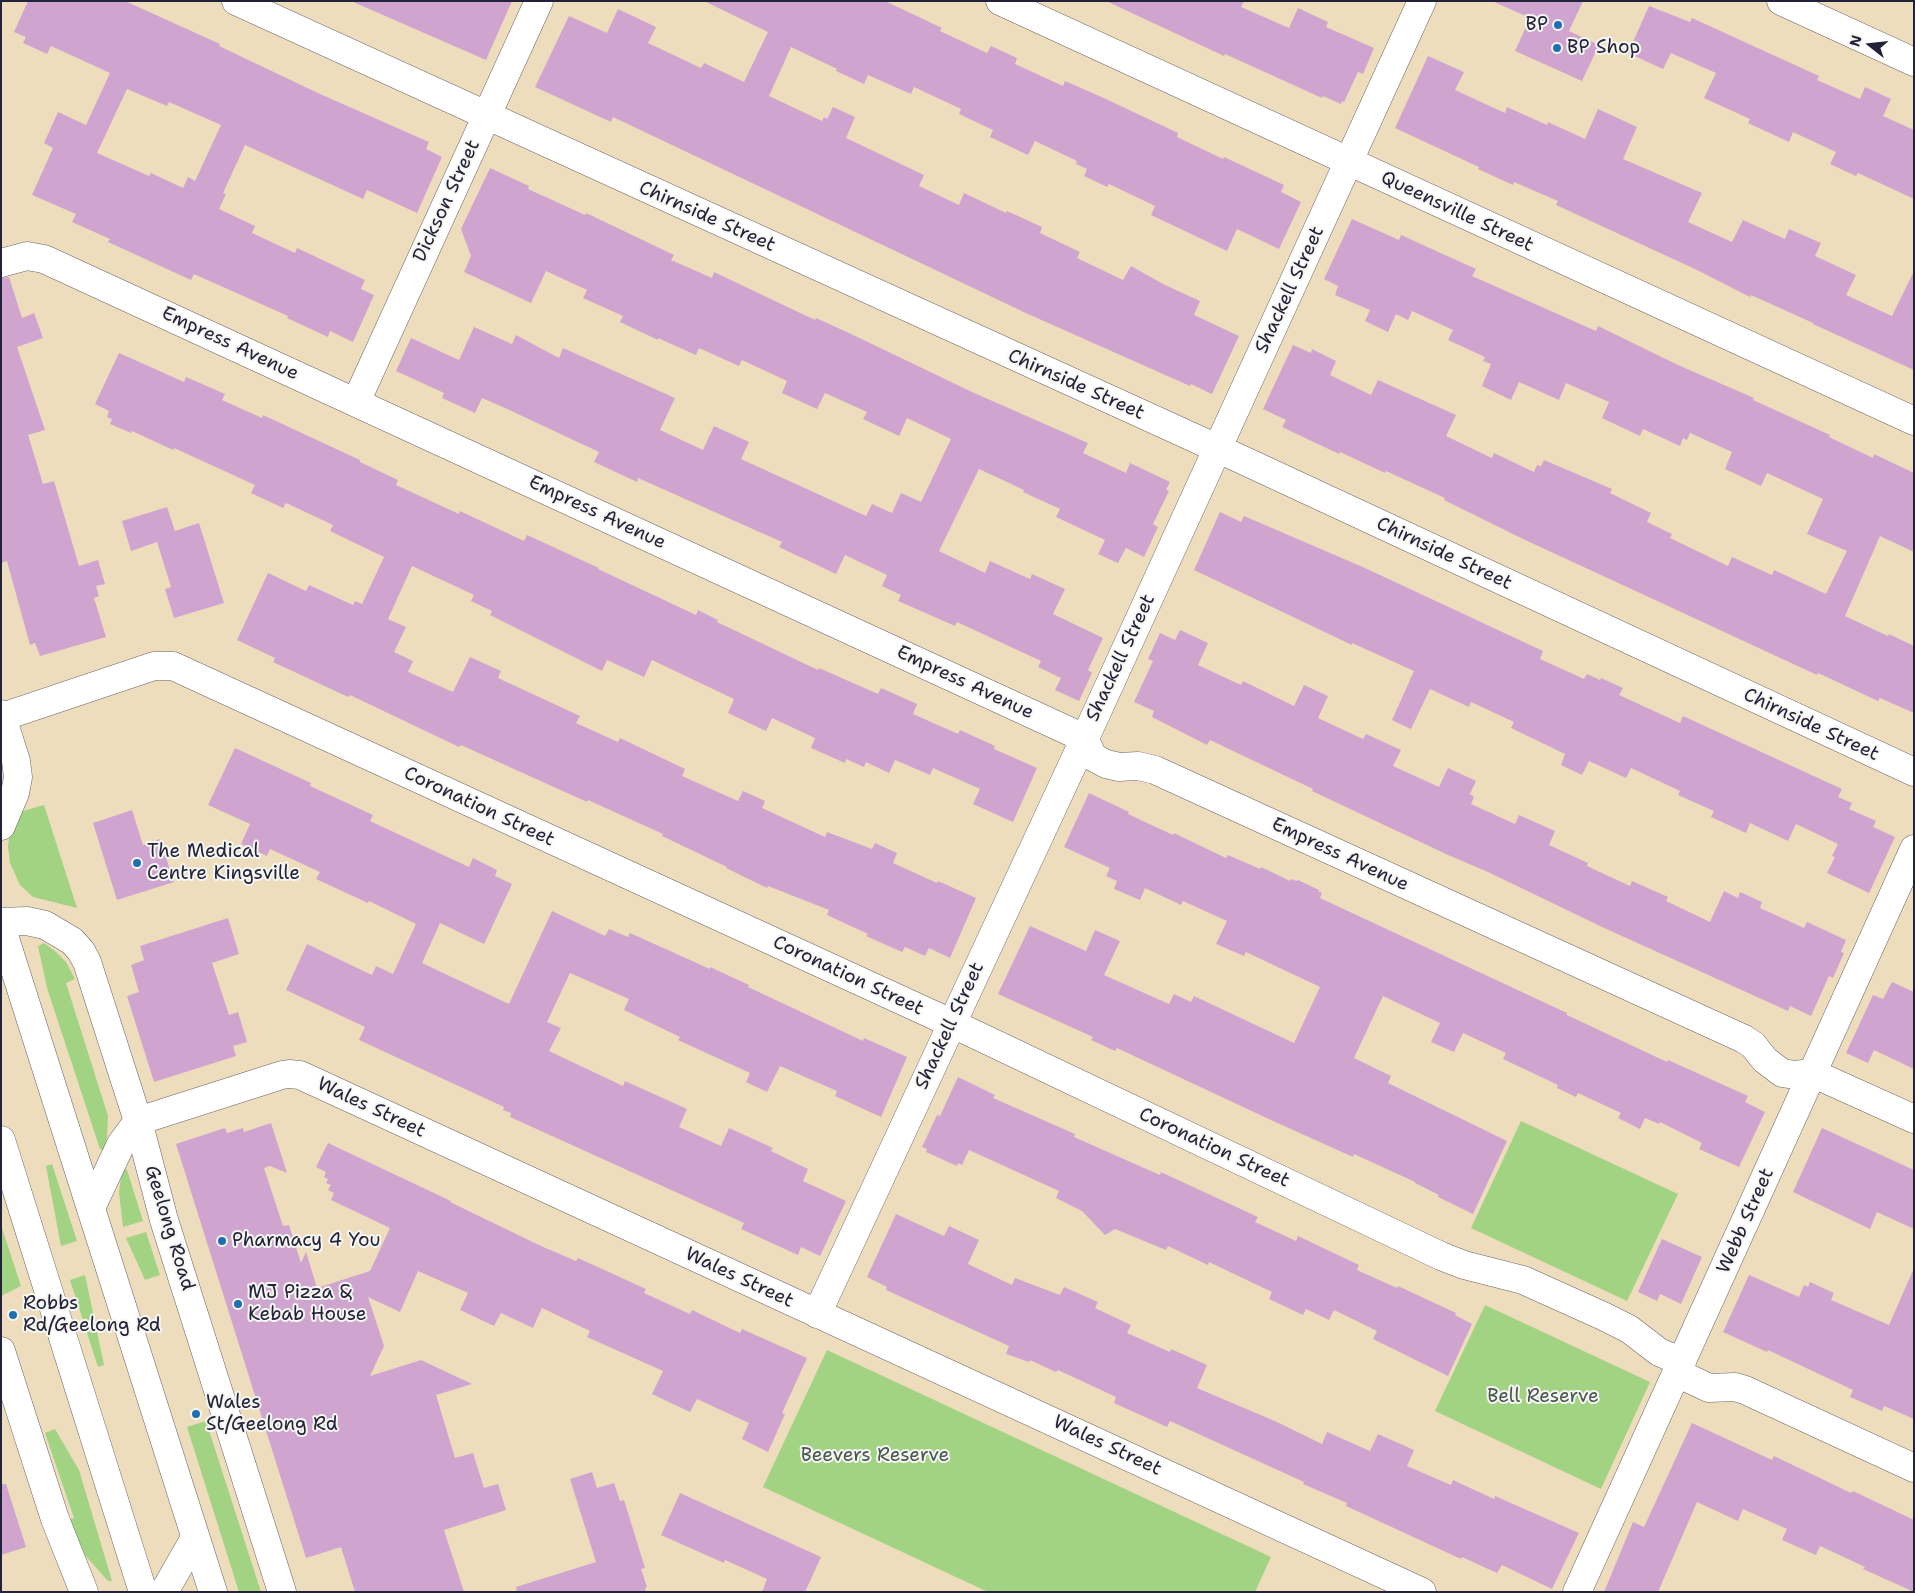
<!DOCTYPE html>
<style>
body{margin:0}
#map{position:relative;width:1915px;height:1593px;overflow:hidden;background:#eeddbc;font-family:"Shantell Sans",sans-serif}
canvas{display:block}
.frame{position:absolute;inset:0;border:2px solid #22223b;pointer-events:none}
.north{position:absolute;left:1845px;top:20px;width:50px;height:50px;-webkit-text-stroke:4px #f6f6f2;paint-order:stroke;rotate:286deg;font-size:14px;font-weight:700;line-height:20px;text-align:center;color:#22223b}
.north::after{content:'';display:block;margin:auto;width:18px;height:22px;background:#22223b;clip-path:polygon(50% 0,100% 100%,50% 72%,0 100%)}
</style>
<div id="map">
<canvas width="1915" height="1593"></canvas>
<div class="frame"></div>
<div class="north">N</div>
</div>
<script>
const ctx = document.querySelector('canvas').getContext('2d');
ctx.lineJoin = 'round';
function fill(path, color) { ctx.fillStyle = color; ctx.fill(path, 'evenodd'); }
const shape = rows => new Path2D(rows.map(r => 'M' + r).join(''));
function strokePath(path, color, width, dash) { ctx.strokeStyle = color; ctx.lineWidth = width; ctx.lineCap = dash ? 'butt' : 'round'; ctx.setLineDash(dash || []); ctx.stroke(path); }
function label(font, color, halo, rows, align = 'center') {
  ctx.font = font + ' "Shantell Sans",sans-serif'; ctx.lineWidth = 4; ctx.setLineDash([]); ctx.textBaseline = 'middle'; ctx.strokeStyle = halo; ctx.fillStyle = color; for (const [text, x, y, turn = 0] of rows) {
    ctx.save(); ctx.translate(x, y); ctx.rotate((+turn || 0) * Math.PI / 180); ctx.textAlign = isNaN(turn) ? turn : align; if (halo) ctx.strokeText(text, 0, 0); ctx.fillText(text, 0, 0); ctx.restore();
  }
}
const green = shape([
 [44,805,77,908,33,897,20,885,10,863,8,847,10,830,19,815,23,811],
 [44,943,56,952,66,962,75,979,66,983,108,1116,107,1138,104,1150,100,1149,47,988,38,946],
 [1521,1121,1678,1194,1627,1301,1471,1228],
 [52,1164,77,1241,61,1246,46,1166],
 [124,1169,127,1170,143,1221,123,1227,119,1192,122,1170],
 [1,1225,21,1286,1,1296],
 [146,1232,160,1275,145,1280,126,1238],
 [85,1275,104,1365,98,1367,70,1280],
 [1485,1305,1650,1382,1601,1489,1435,1411],
 [827,1350,1271,1557,1255,1592,988,1592,763,1487],
 [206,1421,261,1592,239,1592,187,1427],
 [55,1429,79,1470,112,1581,108,1581,83,1553,66,1521,74,1518,45,1433]
]);
const building = shape([
 [28,1,125,1,220,44,219,46,320,94,429,142,426,149,442,157,417,213,367,190,363,199,245,145,223,193,226,194,219,209,255,226,252,233,295,253,297,248,365,280,361,289,374,295,353,342,330,331,328,337,287,318,288,316,194,274,191,280,108,242,110,239,72,222,76,214,32,195,53,148,44,143,58,112,86,125,110,73,51,46,47,54,23,43,26,37,14,32],
 [127,89,167,106,169,102,221,125,195,181,188,177,183,188,151,173,149,176,97,153],
 [351,1,512,1,486,60],
 [704,1,885,1,942,28,940,31,987,53,991,46,1017,58,1015,64,1063,86,1065,81,1106,99,1178,133,1177,137,1223,159,1224,157,1284,185,1281,192,1301,202,1279,249,1237,229,1227,251,1151,215,1155,206,1109,184,1107,187,1084,176,1087,169,1076,164,1077,161,1035,141,1028,155,990,137,993,130,959,114,961,109,914,87,911,94,868,75,864,84,836,71,837,69,791,47,769,96,822,121,824,117,827,119,833,107,855,117,846,138,924,175,919,186,959,205,964,193,1006,213,1007,211,1042,227,1040,233,1080,252,1077,258,1123,280,1131,266,1165,285,1200,301,1194,315,1239,336,1212,394,1191,384,1190,386,1028,314,613,117,611,122,535,87,569,16,607,33,618,9,656,27,648,43,701,68,704,63,744,82,768,32],
 [1106,1,1244,1,1241,7,1289,28,1298,8,1328,22,1326,27,1374,48,1363,74,1358,72,1344,102,1342,101,1341,104,1323,96,1322,98,1225,54,1224,56],
 [1492,1,1583,1,1569,31,1599,45,1582,81,1515,51,1530,18],
 [1649,6,1690,22,1692,18,1819,76,1817,80,1860,99,1865,87,1891,99,1883,116,1914,130,1914,199,1858,173,1856,176,1830,164,1836,152,1793,132,1789,142,1748,123,1750,119,1704,98,1716,73,1671,53,1663,69,1628,53],
 [1428,56,1464,72,1455,90,1505,113,1507,107,1547,125,1548,122,1585,139,1598,109,1637,127,1623,159,1702,193,1688,222,1732,242,1743,220,1785,239,1789,229,1821,243,1815,256,1856,275,1846,295,1892,316,1914,271,1914,370,1813,324,1813,323,1751,295,1750,297,1695,269,1556,205,1558,201,1514,182,1513,185,1478,169,1479,167,1395,128],
 [490,168,529,186,528,189,585,215,586,213,674,255,671,260,712,278,714,272,815,320,816,318,849,333,972,392,1088,443,1083,453,1126,473,1130,463,1170,482,1166,490,1169,491,1153,524,1158,527,1144,557,1126,548,1118,563,1098,554,1105,540,1056,517,1060,509,1023,492,1024,490,979,469,939,551,985,573,990,561,1030,579,1032,574,1065,589,1053,614,1103,638,1088,670,1092,673,1079,701,1055,690,1061,678,1038,667,1041,661,957,622,955,626,898,601,901,595,882,586,887,575,845,555,836,574,779,547,782,542,638,478,637,482,594,462,599,452,505,408,482,398,475,413,442,398,444,393,396,371,411,338,459,360,474,327,512,344,516,335,559,358,563,348,675,398,660,430,703,450,714,426,749,442,741,459,866,516,872,504,892,513,901,493,921,502,951,439,907,418,899,436,863,419,867,412,825,393,817,409,782,393,787,381,742,360,739,366,699,348,696,355,658,338,658,340,620,322,623,316,583,298,587,290,546,271,531,303,464,272,471,256,461,229],
 [1352,219,1399,240,1401,235,1476,269,1472,276,1596,331,1598,326,1678,365,1754,398,1753,400,1830,435,1829,437,1873,458,1874,454,1914,473,1914,552,1880,536,1845,616,1888,636,1889,634,1914,646,1914,713,1880,698,1878,701,1818,673,1817,675,1776,656,1521,538,1444,500,1445,498,1386,471,1385,473,1340,452,1339,454,1282,427,1286,420,1263,409,1293,345,1311,353,1312,349,1336,361,1330,375,1371,395,1378,380,1456,415,1446,436,1492,458,1494,453,1534,472,1537,465,1541,466,1544,460,1612,489,1610,493,1651,513,1647,522,1672,534,1670,538,1728,566,1732,557,1772,575,1774,570,1826,594,1847,551,1807,534,1823,499,1767,473,1761,486,1725,469,1732,452,1690,433,1687,440,1683,438,1680,446,1643,429,1640,436,1602,418,1609,402,1566,383,1559,400,1519,382,1511,400,1482,386,1491,364,1483,361,1485,357,1448,340,1453,330,1412,311,1408,320,1396,314,1388,332,1365,321,1370,310,1335,295,1338,286,1324,279],
 [9,277,22,318,34,313,43,338,17,347,45,430,28,435,43,484,54,481,79,566,98,560,105,584,96,586,99,596,94,598,106,637,40,656,35,643,30,645,7,561,1,563,1,278],
 [119,353,184,382,186,377,225,394,222,400,262,418,263,415,360,460,360,462,398,480,396,485,459,514,460,511,524,541,527,535,599,568,598,569,696,615,698,610,718,620,717,622,818,670,819,668,878,694,881,688,917,704,913,714,958,734,960,730,995,746,994,749,1037,768,1013,822,973,804,980,789,933,768,930,775,895,760,889,773,866,762,864,767,846,759,845,763,811,748,815,738,772,718,766,731,728,713,734,699,652,660,644,677,607,660,602,671,490,615,492,611,471,601,474,595,412,566,388,619,406,627,394,652,413,661,408,672,453,692,470,657,501,671,498,678,580,716,576,723,618,742,620,738,685,769,682,776,738,801,743,791,765,801,762,808,825,837,827,832,872,849,875,843,897,853,893,863,937,883,938,881,976,898,950,958,929,948,925,956,905,947,902,952,866,936,868,934,827,915,829,910,768,886,767,888,726,868,727,867,662,836,663,834,588,800,587,802,461,745,459,747,350,695,348,697,273,662,275,658,237,640,268,573,306,591,309,585,353,605,355,601,362,604,384,557,330,531,333,525,286,503,283,508,251,493,255,485,174,448,173,450,132,431,131,433,110,424,112,419,107,417,109,411,95,404],
 [167,507,175,531,199,523,224,603,174,618,165,589,171,587,157,542,131,551,122,521],
 [1220,512,1241,522,1244,516,1365,568,1543,651,1540,659,1584,679,1587,674,1600,680,1601,678,1623,688,1619,695,1680,723,1683,716,1842,789,1838,797,1852,803,1849,809,1876,821,1873,827,1895,837,1869,893,1827,873,1835,857,1832,856,1838,844,1796,824,1788,841,1750,823,1746,833,1711,817,1714,811,1678,795,1680,791,1631,768,1626,778,1589,761,1582,775,1561,765,1565,754,1511,728,1514,722,1471,702,1469,707,1430,689,1411,729,1392,720,1414,671,1352,643,1352,645,1194,570],
 [1180,630,1208,643,1198,665,1241,685,1243,681,1294,706,1304,685,1328,696,1318,718,1363,739,1366,734,1401,750,1393,766,1439,787,1448,768,1476,781,1470,794,1474,797,1471,804,1515,824,1519,815,1555,831,1549,845,1588,863,1587,866,1630,886,1632,881,1668,897,1666,901,1710,922,1724,891,1738,898,1740,892,1762,902,1760,908,1804,928,1807,922,1846,940,1841,952,1844,953,1833,978,1829,976,1811,1016,1790,1006,1788,1011,1602,927,1488,872,1448,855,1312,791,1313,789,1210,740,1207,745,1152,717,1154,711,1134,702,1153,661,1148,659,1160,633,1175,640],
 [235,748,311,783,310,786,373,815,370,821,469,867,473,858,497,870,495,876,512,884,484,944,440,923,422,963,509,1004,552,911,605,936,609,929,628,937,630,933,710,969,710,967,749,985,748,987,863,1041,864,1038,907,1057,881,1117,835,1096,837,1091,780,1066,767,1092,746,1082,750,1073,678,1040,680,1037,624,1010,629,999,570,973,547,1022,561,1028,549,1051,623,1086,625,1081,687,1109,679,1127,721,1146,729,1128,773,1148,771,1151,808,1169,803,1181,846,1201,820,1256,801,1247,798,1255,741,1229,744,1223,510,1117,511,1113,503,1110,504,1107,359,1040,365,1027,286,990,307,944,372,975,376,966,393,974,416,924,369,901,368,903,316,879,320,872,270,849,267,856,241,844,250,824,208,805],
 [1089,793,1129,812,1128,814,1173,835,1174,833,1226,858,1228,855,1260,869,1261,867,1290,881,1291,879,1297,881,1298,880,1319,890,1318,891,1322,893,1320,898,1567,1013,1567,1015,1667,1062,1668,1060,1748,1096,1745,1102,1765,1112,1739,1167,1699,1149,1702,1143,1660,1122,1659,1124,1645,1118,1640,1129,1618,1118,1621,1113,1578,1093,1576,1097,1557,1088,1558,1085,1503,1059,1506,1053,1463,1033,1454,1052,1431,1042,1440,1023,1383,996,1354,1058,1391,1076,1388,1083,1507,1141,1473,1214,1438,1197,1439,1195,1415,1183,1415,1182,1354,1154,1353,1157,1273,1121,1117,1048,1115,1051,1091,1040,1093,1037,998,994,1030,926,1086,951,1095,930,1120,941,1104,975,1169,1004,1174,994,1191,1002,1194,996,1294,1043,1320,987,1246,952,1244,956,1216,944,1227,921,1183,901,1181,905,1145,888,1140,900,1114,889,1117,881,1106,876,1110,868,1064,847],
 [132,810,143,845,160,839,174,882,117,900,93,823],
 [228,918,239,954,212,963,229,1015,238,1012,247,1042,233,1046,236,1056,154,1082,127,996,139,992,131,965,144,960,140,946],
 [1892,982,1914,992,1914,1069,1874,1050,1868,1063,1846,1053,1873,995,1883,999],
 [958,1077,995,1095,993,1098,1075,1134,1074,1137,1160,1175,1161,1172,1191,1186,1258,1217,1255,1222,1296,1241,1298,1236,1359,1265,1357,1270,1397,1288,1398,1286,1456,1313,1455,1315,1472,1324,1448,1376,1373,1339,1377,1331,1334,1310,1329,1320,1306,1309,1303,1315,1269,1299,1272,1292,1209,1262,1208,1265,1168,1246,1166,1250,1115,1229,1105,1235,1082,1211,1056,1198,1059,1191,969,1150,962,1165,958,1163,957,1166,926,1152,927,1149,922,1147,937,1115,940,1116],
 [271,1123,287,1173,270,1166,264,1168,283,1226,289,1225,301,1263,306,1252,317,1288,370,1271,390,1228,331,1200,334,1193,328,1190,331,1185,326,1183,328,1179,324,1177,326,1172,316,1167,328,1143,451,1201,450,1202,541,1246,576,1261,578,1258,646,1289,644,1293,690,1314,692,1310,740,1333,742,1329,807,1358,782,1413,785,1414,768,1452,742,1439,749,1423,697,1399,690,1412,652,1394,663,1371,587,1337,590,1331,542,1308,533,1328,501,1313,494,1326,460,1310,468,1293,418,1271,400,1312,368,1297,384,1346,370,1376,421,1360,472,1384,436,1395,455,1458,473,1453,484,1488,498,1484,506,1510,444,1530,464,1592,355,1592,341,1547,306,1558,176,1144,225,1128,227,1133,243,1128,244,1132],
 [1822,1128,1914,1170,1914,1229,1877,1212,1870,1229,1793,1192],
 [896,1214,944,1236,949,1226,979,1240,968,1264,1012,1285,1015,1278,1060,1295,1064,1287,1098,1302,1095,1308,1131,1325,1127,1333,1170,1352,1171,1349,1207,1365,1197,1388,1277,1422,1322,1444,1327,1432,1370,1451,1378,1434,1414,1450,1407,1466,1451,1485,1453,1480,1494,1499,1495,1496,1579,1533,1552,1589,1502,1565,1497,1573,1462,1557,1461,1559,1346,1506,1347,1503,1303,1484,1304,1482,1170,1421,1167,1427,1114,1403,1116,1397,1058,1370,1056,1372,1030,1360,1029,1362,1006,1354,1009,1346,886,1290,887,1287,867,1277],
 [1662,1239,1702,1257,1681,1304,1660,1294,1657,1301,1638,1292],
 [1914,1268,1914,1419,1884,1406,1882,1411,1850,1397,1853,1390,1768,1350,1767,1352,1723,1332,1749,1275,1799,1297,1804,1285,1808,1287,1810,1282,1834,1293,1831,1300,1889,1325],
 [1692,1423,1772,1460,1774,1456,1851,1493,1853,1491,1914,1520,1914,1592,1863,1569,1865,1567,1820,1546,1816,1555,1782,1540,1787,1529,1743,1509,1738,1521,1697,1502,1658,1592,1604,1592,1633,1522,1644,1527],
 [592,1472,597,1488,614,1483,620,1501,624,1500,645,1568,641,1569,647,1587,645,1588,646,1592,517,1592,516,1587,596,1562,570,1479],
 [1,1484,6,1484,26,1547,1,1555],
 [680,1493,821,1557,805,1592,762,1592,767,1579,725,1560,724,1563,661,1535]
]);
const street = shape([
 [236,1,1234,456,1914,772],
 [1000,1,1914,421],
 [1,263,27,256,44,259,1084,738,1093,757,1106,764,1119,767,1138,766,1155,770,1744,1039,1753,1045,1765,1060,1782,1073,1795,1075,1812,1073,1914,1119],
 [356,402,539,1],
 [1,714,16,761,18,777,15,793,1,826],
 [2,717,154,666,173,666,951,1023,1441,1256,1464,1265,1523,1280,1603,1316,1629,1329,1659,1352,1682,1362],
 [1,922,27,921,45,925,72,941,81,951,87,962,138,1121,164,1220,282,1592],
 [91,1208,121,1144,138,1121,282,1075,289,1074,300,1075,1422,1592],
 [817,1314,1097,712,1422,1],
 [1,1351,55,1519,84,1592],
 [1677,1373,1709,1388,1735,1387,1745,1390,1914,1468],
 [1577,1592,1914,849]
]);
const primary = shape([
 [1781,1,1914,62]
]);
const highway = shape([
 [1,926,213,1592],
 [1,1140,143,1592],
 [164,1592,195,1538]
]);
const markers = [
 [1558,25,5,"#1f6fb2"],
 [1557,48,5,"#1f6fb2"],
 [137,863,5,"#1f6fb2"],
 [222,1241,5,"#1f6fb2"],
 [238,1304,5,"#1f6fb2"],
 [13,1315,5,"#1f6fb2"],
 [196,1414,5,"#1f6fb2"]
];
const poiNames = [
 ["BP",1548,25,"right"],
 ["BP Shop",1567,48],
 ["The Medical",147,852],
 ["Centre Kingsville",147,874],
 ["Pharmacy 4 You",232,1241],
 ["MJ Pizza &",248,1293],
 ["Kebab House",248,1315],
 ["Robbs",23,1304],
 ["Rd/Geelong Rd",23,1326],
 ["Wales",206,1403],
 ["St/Geelong Rd",206,1425]
];
const streetNames = [
 ["Dickson Street",447,201,-65],
 ["Queensville Street",1457,212,25],
 ["Chirnside Street",707,217,24],
 ["Shackell Street",1290,290,-65],
 ["Empress Avenue",230,344,25],
 ["Chirnside Street",1076,385,24],
 ["Empress Avenue",597,513,25],
 ["Chirnside Street",1444,554,25],
 ["Shackell Street",1121,658,-65],
 ["Empress Avenue",965,683,25],
 ["Chirnside Street",1811,725,25],
 ["Coronation Street",479,807,25],
 ["Empress Avenue",1340,855,25],
 ["Coronation Street",848,976,25],
 ["Shackell Street",950,1026,-65],
 ["Wales Street",371,1108,25],
 ["Coronation Street",1214,1148,25],
 ["Webb Street",1746,1221,-66],
 ["Geelong Road",169,1228,73],
 ["Wales Street",739,1278,25],
 ["Wales Street",1107,1446,25]
];
const parkNames = [
 ["Bell Reserve",1543,1397],
 ["Beevers Reserve",875,1456]
];
fill(green, '#a1d382');
fill(building, '#cfa5d0');
strokePath(street, '#696368', 29);
strokePath(primary, '#696368', 29);
strokePath(highway, '#696368', 29);
strokePath(street, '#fff', 28);
strokePath(primary, '#fff', 28);
strokePath(highway, '#fff', 28);
for (const [x, y, r, color] of markers) { const dot = new Path2D(); dot.arc(x, y, r, 0, 2 * Math.PI); ctx.fillStyle = color; ctx.fill(dot); strokePath(dot, '#f6f6f2', 2); }
label('19px', '#22223b', '#f6f6f2', poiNames, 'left');
label('19px', '#22223b', '#f6f6f2', streetNames);
label('19px', '#485750', '#f6f6f2', parkNames);
</script>
